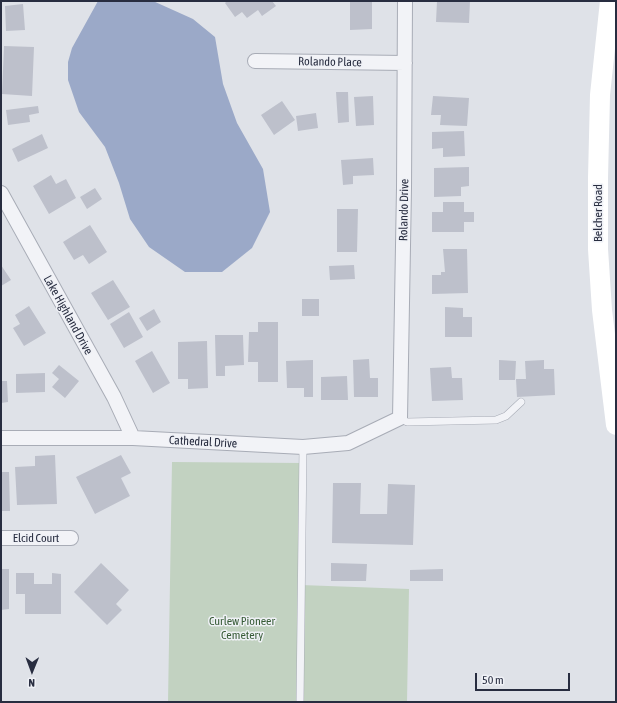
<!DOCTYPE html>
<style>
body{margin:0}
#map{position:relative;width:617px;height:703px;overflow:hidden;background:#dfe2e8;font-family:"Asap Condensed",sans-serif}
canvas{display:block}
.frame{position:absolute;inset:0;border:2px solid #282d40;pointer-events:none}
.north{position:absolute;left:12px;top:651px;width:40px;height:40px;-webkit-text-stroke:3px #eff1f6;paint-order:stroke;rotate:181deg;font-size:11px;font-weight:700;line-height:16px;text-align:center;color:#282d40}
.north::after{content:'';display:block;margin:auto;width:14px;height:18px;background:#282d40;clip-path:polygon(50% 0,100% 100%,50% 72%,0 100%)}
.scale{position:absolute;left:475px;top:673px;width:95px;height:18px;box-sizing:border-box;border:2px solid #282d40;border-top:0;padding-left:5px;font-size:12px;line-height:14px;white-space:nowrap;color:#282d40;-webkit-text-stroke:3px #eff1f6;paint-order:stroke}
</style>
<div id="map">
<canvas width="617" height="703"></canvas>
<div class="frame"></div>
<div class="north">N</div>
<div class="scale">50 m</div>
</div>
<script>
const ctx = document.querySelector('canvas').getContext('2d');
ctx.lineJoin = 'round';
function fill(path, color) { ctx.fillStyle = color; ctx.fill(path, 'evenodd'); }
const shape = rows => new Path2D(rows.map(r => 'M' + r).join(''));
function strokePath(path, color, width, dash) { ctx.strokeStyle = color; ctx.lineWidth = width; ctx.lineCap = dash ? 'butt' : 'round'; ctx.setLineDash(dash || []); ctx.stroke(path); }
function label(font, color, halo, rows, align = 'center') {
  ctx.font = font + ' "Asap Condensed",sans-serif'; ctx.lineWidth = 3; ctx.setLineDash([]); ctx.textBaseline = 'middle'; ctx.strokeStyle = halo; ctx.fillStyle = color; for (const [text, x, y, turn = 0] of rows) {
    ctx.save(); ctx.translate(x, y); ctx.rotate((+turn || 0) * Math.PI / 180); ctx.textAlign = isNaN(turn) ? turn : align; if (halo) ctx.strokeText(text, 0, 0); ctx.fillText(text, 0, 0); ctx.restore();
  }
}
const green = shape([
 [172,462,303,463,301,585,409,589,407,702,168,702]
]);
const water = shape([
 [98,1,153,1,193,19,215,37,223,84,237,123,263,169,270,212,252,248,222,272,185,272,149,247,130,219,119,183,105,147,79,112,68,80,68,62,72,48]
]);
const building = shape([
 [227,1,272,1,276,6,262,16,258,10,247,18,242,12,235,17,225,3],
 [350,1,372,1,372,29,350,30],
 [437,1,470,1,469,23,436,22],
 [23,4,25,30,6,31,5,6],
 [4,46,34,47,32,96,2,94],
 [336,92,348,92,349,122,338,123],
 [373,96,374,125,356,126,354,97],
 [433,96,469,98,467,126,440,125,441,115,431,115],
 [282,101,295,120,274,135,261,115],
 [38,106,39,113,29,115,30,122,8,125,6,110],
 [316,113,318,128,298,131,296,116],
 [464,131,465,156,443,157,443,148,432,149,432,132],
 [42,134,48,148,18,162,12,149],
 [373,158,374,175,353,176,353,184,343,185,341,160],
 [469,167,469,186,461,187,461,196,434,197,434,168],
 [51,175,56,184,66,179,76,198,49,214,33,186],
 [95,188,102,199,87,209,80,197],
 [443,202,464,202,464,212,474,212,474,222,464,222,464,232,432,232,432,212,443,212],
 [337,209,358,209,357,252,337,252],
 [90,225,107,252,89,264,83,255,74,260,63,242],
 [443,249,467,249,468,293,432,294,432,275,441,275,441,272,445,272],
 [1,265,11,280,1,286],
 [354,265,355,279,330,280,329,266],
 [113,280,130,307,108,320,91,293],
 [302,299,319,299,319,316,302,316],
 [29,306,46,333,24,346,13,328,20,324,15,315],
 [445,307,463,308,463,317,472,317,472,337,445,337],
 [154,309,161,322,147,331,139,318],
 [129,312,143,337,124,348,110,324],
 [258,322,278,322,278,382,258,382,258,362,248,362,249,332,258,332],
 [215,335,243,335,244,365,225,366,225,376,216,376],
 [207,341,208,388,188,389,188,379,178,379,178,342],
 [152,351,170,383,153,393,135,361],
 [369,359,370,378,378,378,378,397,354,397,353,360],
 [313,360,313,397,304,397,304,388,287,388,286,361],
 [499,360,516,361,515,380,499,380],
 [544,360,544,369,554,369,555,395,517,397,516,379,526,379,525,361],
 [59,365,79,381,65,398,52,387,59,379,52,373],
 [451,367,452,378,462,378,463,400,432,401,430,368],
 [45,373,45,392,16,393,16,374],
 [347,376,348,400,321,400,321,377],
 [1,381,7,381,8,402,1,403],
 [55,455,57,504,17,505,15,467,35,466,35,456],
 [121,455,131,473,121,478,130,496,95,514,76,477],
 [1,472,9,472,10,511,1,511],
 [333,483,361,483,360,514,387,514,388,484,415,485,413,545,332,543],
 [101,563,129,590,116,604,122,610,107,625,74,592],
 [331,563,367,564,366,581,331,581],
 [1,569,9,569,9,609,1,610],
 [443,569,443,581,410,581,410,570],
 [16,573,34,573,34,584,52,584,52,573,61,574,61,614,25,614,25,594,16,594]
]);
const service = shape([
 [400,418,407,422,496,420,506,416,521,402],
 [300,702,303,447]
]);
const minor = shape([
 [255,61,405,63],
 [1,193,114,397,133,438],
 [1,438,133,438,303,447,348,443,400,418,404,188,405,1],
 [1,538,71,538]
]);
const secondary = shape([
 [610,1,600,95,598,178,598,249,602,310,616,425]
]);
const streetNames = [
 ["Rolando Place",330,62,1],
 ["Rolando Drive",404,210,-89],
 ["Belcher Road",598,213,-90],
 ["Lake Highland Drive",68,315,61],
 ["Cathedral Drive",203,442,3],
 ["Elcid Court",36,538]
];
const parkNames = [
 ["Curlew Pioneer",242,621],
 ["Cemetery",242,635]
];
fill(green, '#c2d2c1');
fill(water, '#9ba9c8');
fill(building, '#bdc0cb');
strokePath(service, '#a8acb6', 8);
strokePath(minor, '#a8acb6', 16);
strokePath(service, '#f2f3f7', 7);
strokePath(minor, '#f2f3f7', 14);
strokePath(secondary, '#fff', 20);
label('12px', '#282d40', '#eff1f6', streetNames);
label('12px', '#375b36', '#eff1f6', parkNames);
</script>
